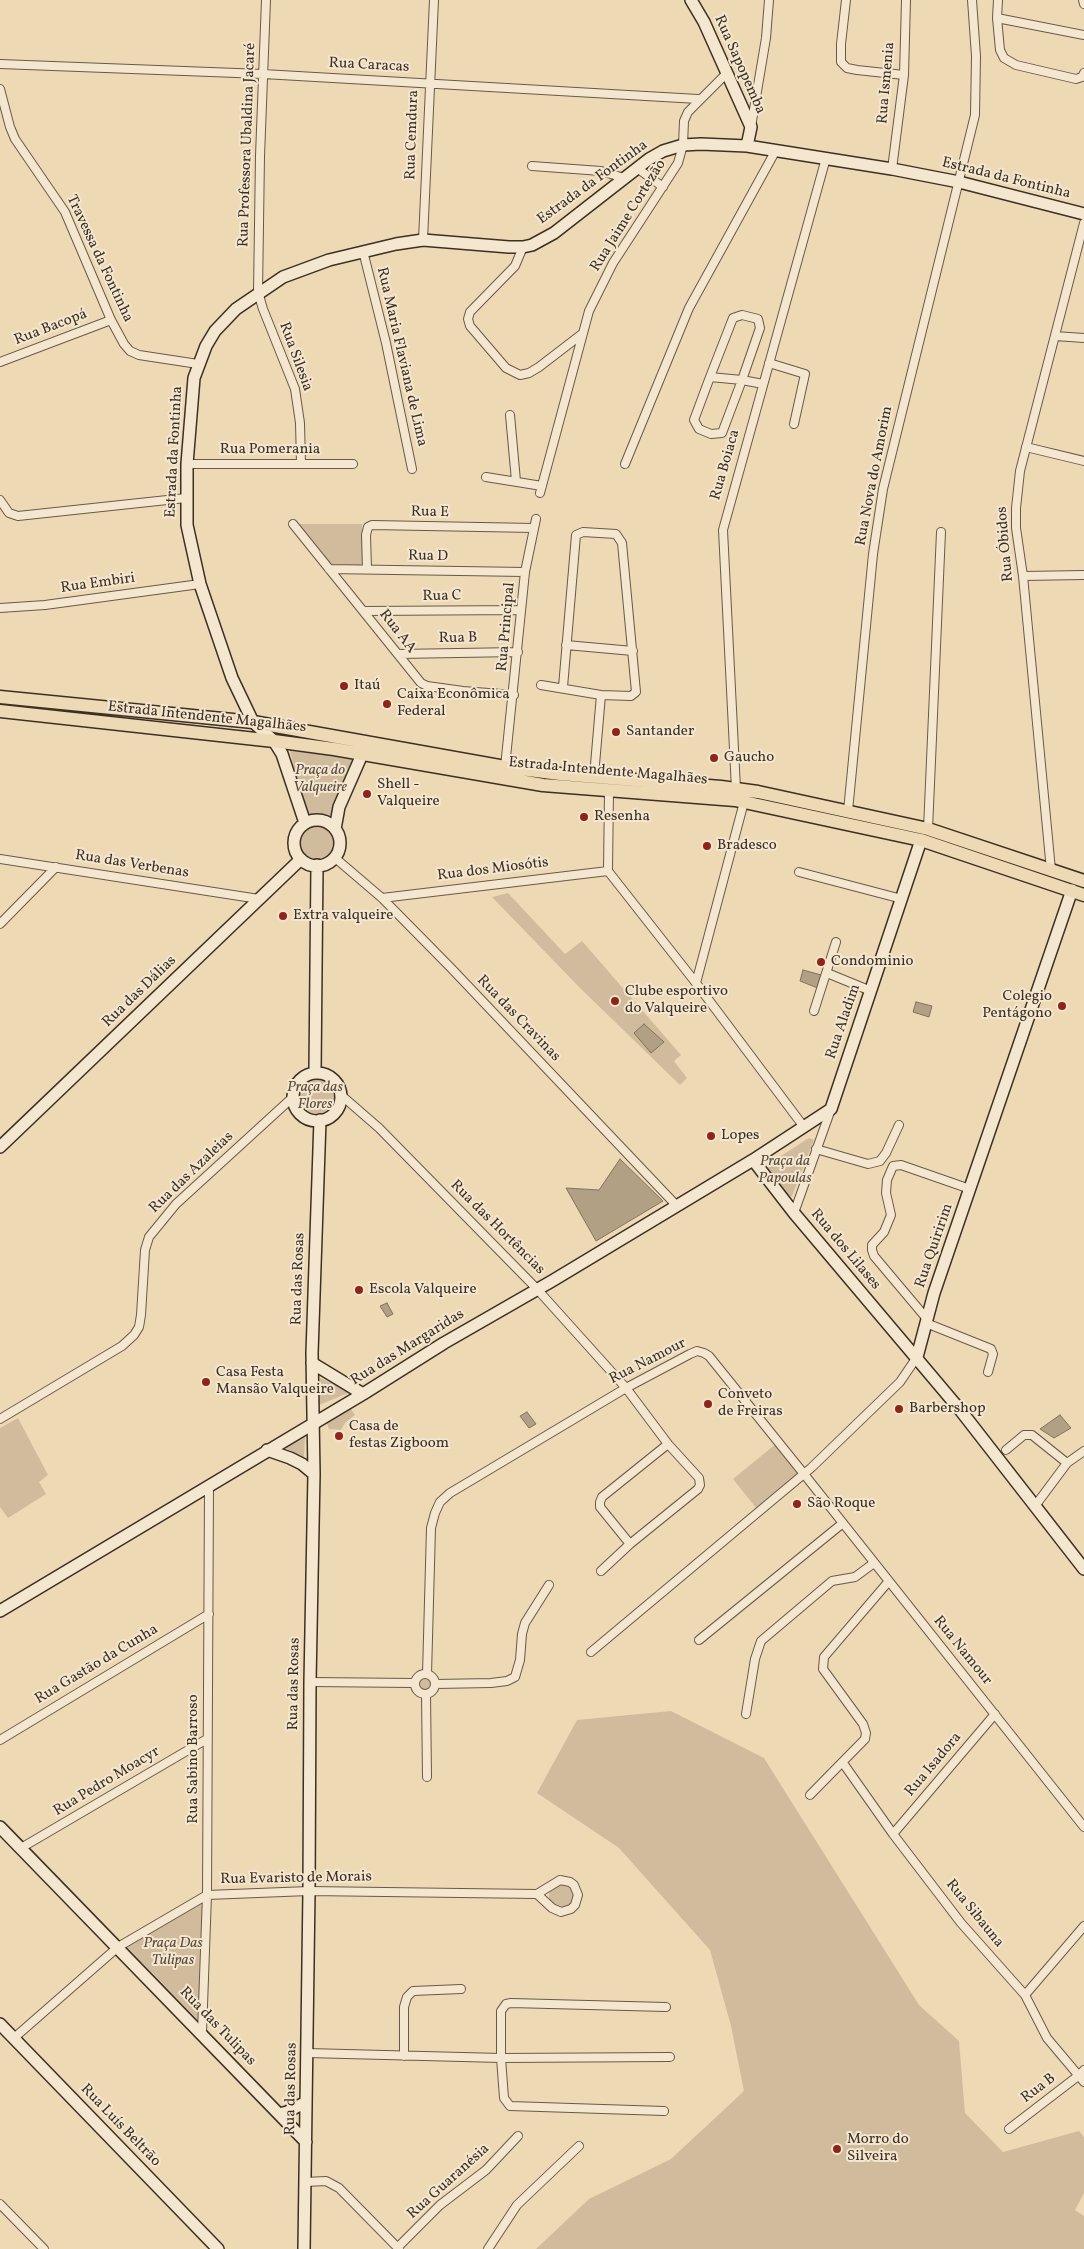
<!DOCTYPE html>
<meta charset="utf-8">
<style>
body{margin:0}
canvas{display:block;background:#eed9b5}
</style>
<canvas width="1084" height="2249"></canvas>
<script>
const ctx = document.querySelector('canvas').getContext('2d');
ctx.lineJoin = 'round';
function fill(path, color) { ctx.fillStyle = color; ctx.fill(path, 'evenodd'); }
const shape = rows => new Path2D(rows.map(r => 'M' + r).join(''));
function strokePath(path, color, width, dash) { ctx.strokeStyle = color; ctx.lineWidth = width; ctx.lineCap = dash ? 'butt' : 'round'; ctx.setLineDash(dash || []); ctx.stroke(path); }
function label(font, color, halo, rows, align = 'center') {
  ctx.font = font + ' Vollkorn,serif'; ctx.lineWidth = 4; ctx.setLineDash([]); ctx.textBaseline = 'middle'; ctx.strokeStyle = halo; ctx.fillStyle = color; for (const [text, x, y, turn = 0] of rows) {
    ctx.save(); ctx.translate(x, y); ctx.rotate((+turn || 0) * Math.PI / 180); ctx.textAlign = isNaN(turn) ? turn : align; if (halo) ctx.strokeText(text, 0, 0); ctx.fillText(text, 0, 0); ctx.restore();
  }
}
const green = shape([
 [297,524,362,524,362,566,331,566],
 [290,751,355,757,333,813,334,839,331,853,327,856,315,860,307,858,301,852,301,835,307,823],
 [508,893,565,954,582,941,681,1055,674,1061,687,1078,680,1085,580,988,492,897],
 [315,1074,327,1077,337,1098,327,1113,318,1119,306,1117,298,1110,294,1101,296,1089,304,1079],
 [809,1138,814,1140,792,1196,788,1197,769,1175,767,1168,770,1163],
 [320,1378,351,1392,319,1405],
 [347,1403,355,1415,345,1423,341,1430,329,1429,324,1416],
 [18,1418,48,1475,39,1482,46,1494,8,1518,0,1507,0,1428],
 [305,1436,304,1457,283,1447],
 [777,1443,804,1480,797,1486,796,1477,757,1509,733,1479],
 '417 1685a8 8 0 1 1 16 0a8 8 0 1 1-16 0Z',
 [671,1711,764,1758,919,2005,959,2041,965,2113,1003,2152,1079,2131,1084,2137,1084,2193,1075,2210,1084,2216,1084,2249,536,2249,589,2199,671,2159,744,2091,731,2026,710,1950,619,1848,537,1793,577,1720],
 '549 1896a13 13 0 1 1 26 0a13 13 0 1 1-26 0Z',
 [204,1902,199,2021,126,1946]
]);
const water = shape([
 [803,970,825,976,820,989,800,981,803,970],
 [916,1002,932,1006,929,1017,913,1012,916,1002],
 [644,1024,664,1042,651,1053,634,1033,644,1024],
 [620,1159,663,1201,596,1241,566,1188,599,1190,620,1159],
 [387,1303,393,1314,387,1317,380,1306,387,1303],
 [527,1412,536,1424,529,1428,520,1416,527,1412],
 [1060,1415,1071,1428,1054,1438,1040,1429,1060,1415]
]);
const street = shape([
 [266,0,260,156,258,292,263,309,295,389,300,423,301,463],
 [846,0,841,44,841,62,847,68,857,70,904,75],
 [998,0,997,18,1000,50,1004,58,1016,65,1076,79,1082,77,1084,73],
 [1083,0,1084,4],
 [997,18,1084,35],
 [0,64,263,74,698,99],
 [0,89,10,127,15,139,65,212,111,320,124,344,130,351,139,355,198,364],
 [751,127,766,38,769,0],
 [532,166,601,171,624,178],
 [637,168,663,187],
 [892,169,904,75,906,0],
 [423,240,434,0],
 [523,247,515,266,470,312,468,319,470,326,506,368,520,375,529,373,539,367,582,334],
 [363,251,386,343,412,469],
 [1055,336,1084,338],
 [0,362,111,320],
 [769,363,805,374,794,424],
 [710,377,733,318,742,315,758,319,760,328,742,380,722,433,711,434,699,429,694,420,710,377,742,380,763,384],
 [510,415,516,481],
 [1026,447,1084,461],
 [187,464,353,464],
 [625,464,689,308,776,150],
 [486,477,542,486],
 [540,493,589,311,613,263,678,163,683,145,684,121,688,112,726,74],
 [0,500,9,513,18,516,186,498],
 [293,524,421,683,427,686,463,691,514,695],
 [329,569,525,572],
 [367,569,366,535,368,527,372,525,534,528],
 [1023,576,1084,575],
 [0,608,45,605,200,584],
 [364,611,521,610],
 [566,645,633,651],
 [398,654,518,652],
 [541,685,601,695,631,696,636,692,622,543,616,534,583,532,576,535,563,687],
 [505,767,525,572,536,519],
 [594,776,601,695],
 [736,789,723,530,826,158],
 [609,790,608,871,696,983,804,1127],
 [848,811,873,554,883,489,975,115,976,56,972,0],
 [928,829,941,532],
 [334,857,382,898,451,968,676,1205],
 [0,859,259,899],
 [1051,870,1023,576,1016,528,1016,508,1020,471,1084,223],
 [799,872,902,899],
 [382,898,608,871],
 [0,924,56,867],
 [827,973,871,991],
 [696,983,744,802],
 [814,1011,836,942],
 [341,1095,379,1128,537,1289,626,1388,668,1444,699,1478,700,1485,698,1489,630,1544,601,1571],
 [816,1149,868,1164,880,1161,886,1153,899,1125],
 [794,1213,831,1109],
 [927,1319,874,1256,872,1250,872,1245,884,1232,891,1215,886,1193,887,1180,893,1166,901,1165,970,1189],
 [926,1323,991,1349,993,1354,988,1372],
 [0,1419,122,1346,134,1335,139,1327,141,1315,145,1250,149,1237,176,1204,292,1098],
 [1006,1450,1024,1435,1032,1435,1067,1463],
 [1035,1506,1067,1463,1084,1451],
 [630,1544,600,1507,600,1502,602,1497,668,1444],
 [699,1640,843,1523],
 [591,1652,811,1468,900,1382,917,1357],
 '415 1684a10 10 0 1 1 20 0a10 10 0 1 1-20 0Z',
 [427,1674,431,1528,435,1513,440,1502,450,1493,626,1388,690,1354,697,1351,704,1353,709,1356,804,1474,1084,1827],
 [310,1682,414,1683],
 [435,1684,491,1683,507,1681,515,1677,520,1660,522,1634,525,1623,549,1585],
 [426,1694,427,1777],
 [746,1714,755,1659,761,1641,832,1581,855,1577,874,1563],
 [0,1740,209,1614],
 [843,1763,893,1834,961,1923,1025,1995,1047,2038,1084,2082],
 [810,1795,865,1739,866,1733,863,1724,823,1669,824,1657,889,1581],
 [893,1834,995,1714],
 [21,1848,207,1739],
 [560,1880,570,1882,574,1885,578,1895,575,1905,571,1909,561,1912,552,1908,537,1894,560,1880],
 [1025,1995,1084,1926],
 [202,2033,207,1895,209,1486],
 [14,2038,118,1947,207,1895,309,1891,537,1894],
 [307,2053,501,2058,670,2057],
 [404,2056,404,2007,407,1997,413,1991,461,1989],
 [664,2111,510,2106,504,2098,501,2058,501,2011,506,2004,511,2003,666,2007],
 [1009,2129,1078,2076,1084,2070],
 [305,2182,326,2181,339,2188,399,2249],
 [0,2204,44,2249],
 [398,2247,440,2205,486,2170,518,2136],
 [488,2249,517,2205,579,2146]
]);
const secondary = shape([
 [691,0,704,22,751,127,747,146],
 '294 843a23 23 0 1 1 46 0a23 23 0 1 1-46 0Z',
 [305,823,282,754,274,741,253,722,232,678,200,584,187,525,187,464,194,378,206,346,215,331,236,309,283,277,329,260,396,244,423,240,509,247,523,247,532,245,554,233,649,159,663,151,683,145,701,144,747,146,892,169,959,182,1084,214],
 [335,829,339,807,360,759,359,746],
 [315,1072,317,865],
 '293 1097a24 24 0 1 1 48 0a24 24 0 1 1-48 0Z',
 [0,1147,301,859],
 [753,1160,794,1213,961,1411,1084,1569],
 [917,1357,934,1293,1072,890],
 [312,1363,363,1394],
 [267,1450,290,1458,302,1464,314,1474],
 [0,1611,363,1394,444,1343,552,1281,753,1160,831,1109,921,840],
 [0,1827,306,2142],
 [0,2024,218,2249],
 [279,2114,287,2112,306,2102],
 [304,2249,309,1891,310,1682,314,1474,312,1353,320,1120]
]);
const primary = shape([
 [0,697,253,722,505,767,560,774,721,787,758,792,928,829,1084,881],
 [0,711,274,741,334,749,543,785,735,800,921,840,1084,895]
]);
const markers = [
 [344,686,5,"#8f2418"],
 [387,704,5,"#8f2418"],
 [616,732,5,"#8f2418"],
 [714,758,5,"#8f2418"],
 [367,794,5,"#8f2418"],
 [584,817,5,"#8f2418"],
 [707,846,5,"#8f2418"],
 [283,916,5,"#8f2418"],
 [821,962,5,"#8f2418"],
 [615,1001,5,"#8f2418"],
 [1062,1006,5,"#8f2418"],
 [711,1136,5,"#8f2418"],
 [359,1290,5,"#8f2418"],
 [206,1382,5,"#8f2418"],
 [708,1404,5,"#8f2418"],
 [899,1409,5,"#8f2418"],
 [339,1436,5,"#8f2418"],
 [797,1504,5,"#8f2418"],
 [837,2149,5,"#8f2418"]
];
const streetNames = [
 ["Rua Sapopemba",739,65,66],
 ["Rua Caracas",369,66,3],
 ["Rua Ismenia",887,83,-85],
 ["Rua Cemdura",413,135,-88],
 ["Rua Professora Ubaldina Jacaré",248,145,-88],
 ["Estrada da Fontinha",1006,179,14],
 ["Estrada da Fontinha",593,183,-36],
 ["Rua Jaime Cortezão",629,216,-58],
 ["Travessa da Fontinha",99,259,65],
 ["Rua Bacopá",51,328,-21],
 ["Rua Silesia",295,357,70],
 ["Rua Maria Flaviana de Lima",401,357,77],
 ["Rua Pomerania",270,450],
 ["Estrada da Fontinha",175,452,-87],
 ["Rua Boiaca",726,465,-74],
 ["Rua Nova do Amorim",875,476,-79],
 ["Rua E",430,513,1],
 ["Rua Óbidos",1006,544,-95],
 ["Rua D",428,557,1],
 ["Rua Embiri",98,584,-8],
 ["Rua C",442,597,-1],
 ["Rua Principal",507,627,-85],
 ["Rua AA",397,632,52],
 ["Rua B",458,639,-1],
 ["Estrada Intendente Magalhães",207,718,6],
 ["Estrada Intendente Magalhães",608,772,5],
 ["Rua das Verbenas",132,865,9],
 ["Rua dos Miosótis",493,870,-7],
 ["Rua das Dálias",140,992,-44],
 ["Rua das Cravinas",518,1019,46],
 ["Rua Aladim",844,1022,-71],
 ["Rua das Azaleias",192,1173,-44],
 ["Rua das Hortências",497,1228,45],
 ["Rua Quiririm",935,1246,-71],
 ["Rua dos Lilases",845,1250,50],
 ["Rua das Rosas",299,1279,-88],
 ["Rua das Margaridas",408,1348,-32],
 ["Rua Namour",648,1362,-27],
 ["Rua Namour",962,1651,51],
 ["Rua Gastão da Cunha",97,1665,-31],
 ["Rua das Rosas",295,1684,-89],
 ["Rua Sabino Barroso",194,1759,-90],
 ["Rua Isadora",934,1765,-50],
 ["Rua Pedro Moacyr",107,1782,-31],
 ["Rua Evaristo de Morais",296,1879,-1],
 ["Rua Sibauna",974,1914,51],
 ["Rua das Tulipas",217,2027,46],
 ["Rua das Rosas",292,2089,-89],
 ["Rua B",1039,2089,-37],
 ["Rua Luís Beltrão",120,2126,46],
 ["Rua Guaranésia",449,2182,-42]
];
const poiNames = [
 ["Itaú",354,686],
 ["Caixa Econômica",397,695],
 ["Federal",397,712],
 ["Santander",626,732],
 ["Gaucho",724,758],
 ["Shell -",377,785],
 ["Valqueire",377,802],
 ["Resenha",594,817],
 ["Bradesco",717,846],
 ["Extra valqueire",293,916],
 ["Condominio",831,962],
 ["Clube esportivo",625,992],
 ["do Valqueire",625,1009],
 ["Colegio",1052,997,"right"],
 ["Pentágono",1052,1014,"right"],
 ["Lopes",721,1136],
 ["Escola Valqueire",369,1290],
 ["Casa Festa",216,1373],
 ["Mansão Valqueire",216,1390],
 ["Conveto",718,1395],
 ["de Freiras",718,1412],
 ["Barbershop",909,1409],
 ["Casa de",349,1427],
 ["festas Zigboom",349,1444],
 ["São Roque",807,1504],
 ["Morro do",847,2140],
 ["Silveira",847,2157]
];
const parkNames = [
 ["Praça do",320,771],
 ["Valqueire",320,788],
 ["Praça das",315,1088],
 ["Flores",315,1105],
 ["Praça da",785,1162],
 ["Papoulas",785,1179],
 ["Praça Das",173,1944],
 ["Tulipas",173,1961]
];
fill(green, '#d0bc9d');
fill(water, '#b1a084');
strokePath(water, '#82735e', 1);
strokePath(street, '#685a49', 10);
strokePath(secondary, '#3c3025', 14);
strokePath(primary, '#3c3025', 15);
strokePath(street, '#f4e6cf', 8);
strokePath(secondary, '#f4e6cf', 11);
strokePath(primary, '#eed9b5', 12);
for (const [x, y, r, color] of markers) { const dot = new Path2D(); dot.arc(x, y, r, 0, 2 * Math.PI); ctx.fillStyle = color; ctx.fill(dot); strokePath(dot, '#f4e6cf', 2); }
label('15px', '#3c3025', '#f4e6cf', streetNames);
label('15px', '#3c3025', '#f4e6cf', poiNames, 'left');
label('italic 15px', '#5a4c3d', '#f4e6cf', parkNames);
</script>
